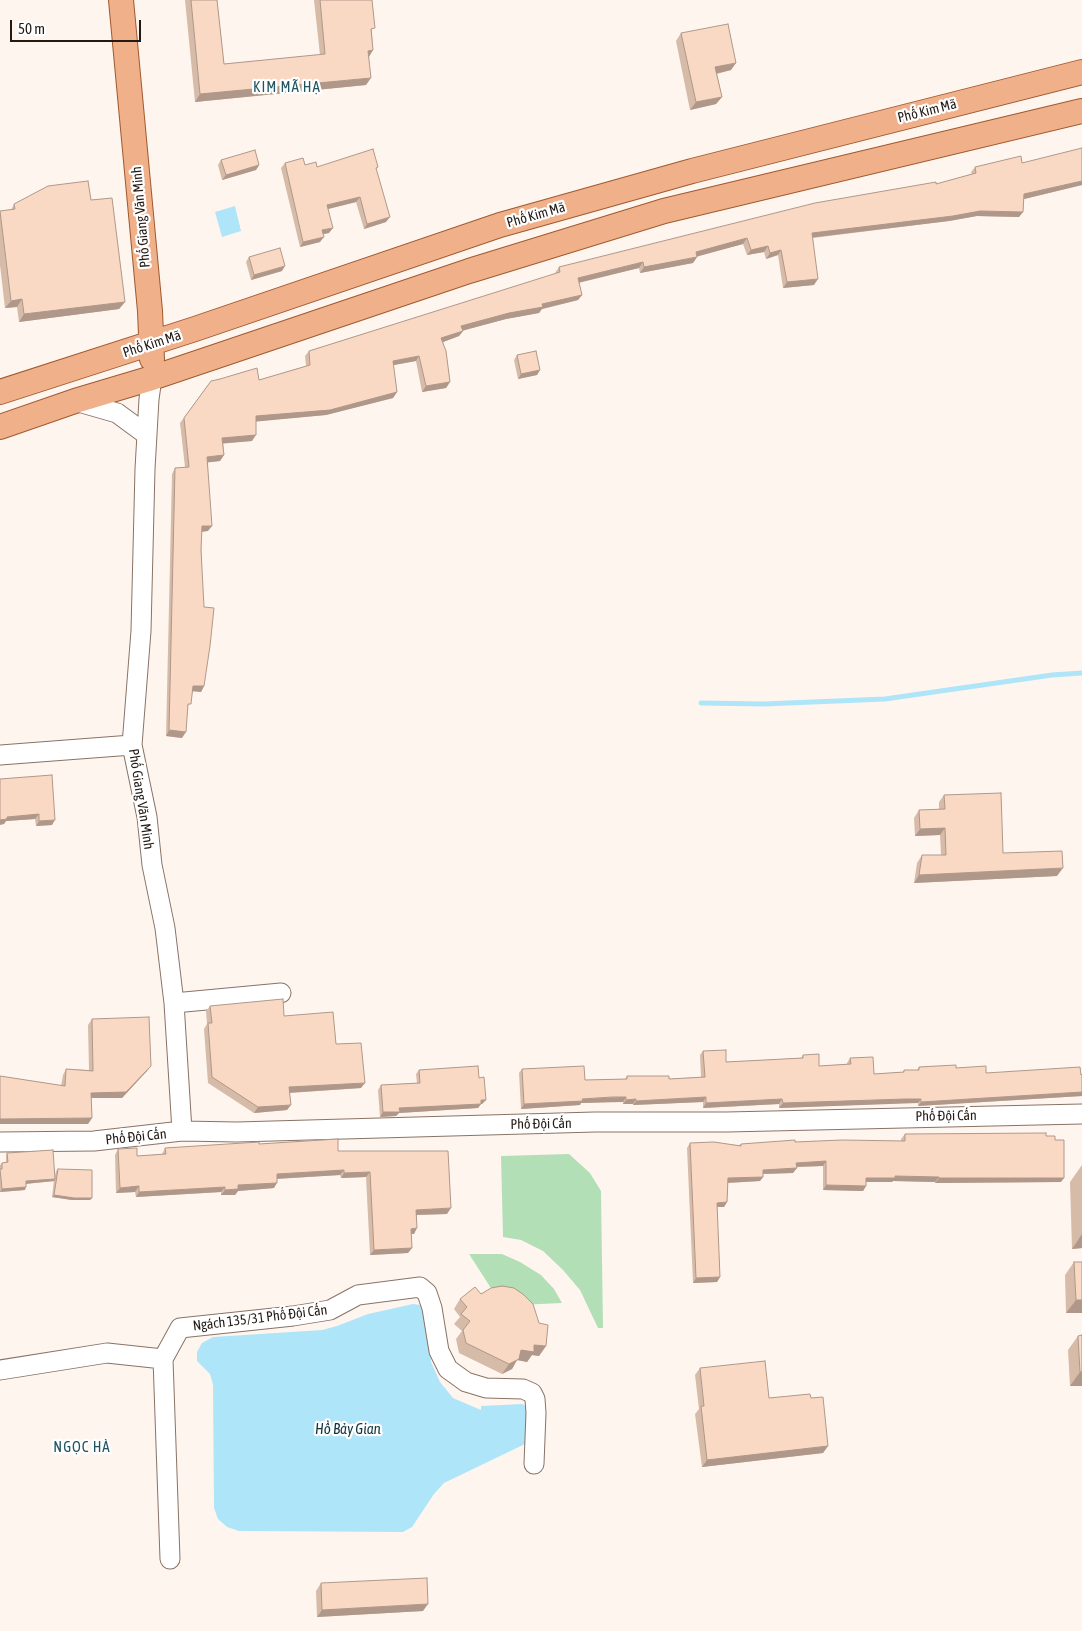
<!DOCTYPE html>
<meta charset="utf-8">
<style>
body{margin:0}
#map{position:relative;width:1082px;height:1631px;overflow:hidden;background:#fff5ef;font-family:"Asap Condensed",sans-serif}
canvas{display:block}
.scale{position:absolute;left:10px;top:20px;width:131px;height:22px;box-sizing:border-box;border:2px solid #221a15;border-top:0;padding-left:6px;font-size:15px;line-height:18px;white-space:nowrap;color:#221a15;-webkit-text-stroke:4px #fff;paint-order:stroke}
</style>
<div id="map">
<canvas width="1082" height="1631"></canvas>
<div class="scale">50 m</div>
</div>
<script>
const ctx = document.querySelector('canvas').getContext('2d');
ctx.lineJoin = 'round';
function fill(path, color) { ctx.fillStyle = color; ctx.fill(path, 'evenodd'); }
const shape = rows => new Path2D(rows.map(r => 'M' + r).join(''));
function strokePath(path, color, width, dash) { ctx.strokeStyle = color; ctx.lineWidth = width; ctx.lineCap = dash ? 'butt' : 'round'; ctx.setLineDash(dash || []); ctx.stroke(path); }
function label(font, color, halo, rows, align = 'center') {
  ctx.font = font + ' "Asap Condensed",sans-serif'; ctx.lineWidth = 4.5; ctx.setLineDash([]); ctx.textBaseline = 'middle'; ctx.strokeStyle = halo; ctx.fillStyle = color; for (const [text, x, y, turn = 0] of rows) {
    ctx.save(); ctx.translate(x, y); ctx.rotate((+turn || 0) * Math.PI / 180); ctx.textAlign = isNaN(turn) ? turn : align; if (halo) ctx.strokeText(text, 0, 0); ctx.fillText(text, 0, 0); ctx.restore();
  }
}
const green = shape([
 [569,1154,590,1173,601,1191,603,1328,598,1328,580,1290,563,1270,543,1251,521,1240,503,1237,501,1156],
 [469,1254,502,1254,520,1262,541,1275,554,1289,562,1303,518,1305,496,1296]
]);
const water = shape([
 [235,206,241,231,222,237,215,212],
 [413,1304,421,1305,428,1314,431,1362,440,1382,453,1398,481,1410,481,1406,522,1404,529,1407,529,1434,525,1444,444,1483,434,1494,412,1527,403,1532,239,1531,227,1527,218,1519,214,1508,213,1385,210,1374,197,1361,197,1352,202,1343,213,1337,322,1330,337,1326,368,1314]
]);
const stream = shape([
 [701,703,764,704,885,699,1052,675,1082,673]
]);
const minor = shape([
 [152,378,149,399,145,469,141,631,132,745,147,817,152,865,165,928,174,1003,182,1131],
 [75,401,117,413,147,435],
 [0,755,132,745],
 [174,1003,281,993],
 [0,1142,94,1141,182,1131,237,1132,595,1122,727,1122,1082,1114],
 [0,1370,107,1353,163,1359],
 [170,1559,163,1359,180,1328,293,1316,330,1310,358,1295,420,1287,427,1293,432,1308,439,1351,448,1369,466,1382,486,1388,523,1389,532,1393,535,1399,536,1413,534,1464]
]);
const major = shape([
 [121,0,150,311,152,359],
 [0,392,195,329,500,225,692,171,1082,72],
 [0,427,75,401,152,378,235,350,469,271,664,211,1082,111]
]);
const wall = shape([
 [185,0,217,0,224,64,320,55,314,0,372,0,372,33,373,50,369,57,366,85,195,102],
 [681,33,731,70,717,74,722,97,716,104,690,110,676,41],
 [221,160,259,165,256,170,222,180,218,165],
 [285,163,317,167,378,167,376,170,386,222,364,229,356,202,328,209,329,233,323,234,320,242,300,247,281,168],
 [1022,163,1082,185,1024,199,1023,212,1019,217,977,216,949,221,813,238,814,285,783,288,778,255,766,259,764,252,747,255,743,244,696,256,697,257,693,263,640,273,639,268,579,282,582,295,578,300,542,309,539,313,506,319,463,330,463,331,459,336,443,342,450,382,446,388,422,392,416,361,393,365,397,392,393,398,326,415,256,421,252,441,223,443,224,455,220,461,208,462,208,531,201,532,204,686,201,692,193,691,187,709,182,738,166,736,172,474,175,468,185,467,180,423,211,381,259,380,306,366,305,356,309,351,556,274,555,273,559,267,936,184,972,174,971,172,975,167],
 [91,200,125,302,119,309,19,322,17,307,5,308,0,265,0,211,11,210,14,204],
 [249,257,282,271,251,280,246,262],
 [517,355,540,370,537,375,518,379,514,360],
 [0,779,52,825,36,826,35,819,6,821,4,824],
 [944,795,1003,853,1057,876,914,883,917,863,922,855,941,855,940,835,915,836,914,818,919,810,939,810,939,802],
 [210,1006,284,1016,336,1044,361,1088,290,1093,287,1110,254,1113,208,1083,204,1029,207,1024,206,1011],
 [92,1019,147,1071,122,1098,91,1098,92,1118,88,1124,0,1124,0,1076,61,1086,63,1075,66,1069,89,1070,88,1025],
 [703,1051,726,1062,801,1058,803,1055,819,1066,847,1064,847,1063,850,1058,874,1074,903,1072,904,1070,917,1070,919,1067,956,1068,986,1073,1082,1074,1082,1096,918,1106,918,1103,902,1103,779,1108,779,1104,703,1108,703,1102,633,1105,633,1104,623,1104,623,1102,609,1102,581,1103,580,1105,521,1109,519,1073,522,1069,585,1080,625,1079,627,1076,669,1079,701,1077,700,1055],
 [419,1070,479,1078,486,1100,482,1104,481,1104,478,1108,399,1113,396,1116,380,1117,378,1090,381,1085,417,1083,416,1074],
 [905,1134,1046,1136,1061,1182,935,1183,935,1182,893,1181,892,1182,866,1182,866,1186,863,1191,823,1190,823,1166,797,1167,793,1173,763,1174,763,1177,760,1181,728,1183,727,1202,724,1207,717,1207,720,1277,717,1282,693,1283,687,1148,690,1143,739,1145,741,1144,795,1142,901,1141,901,1139],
 [259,1144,338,1151,447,1214,417,1215,414,1234,411,1234,412,1248,408,1253,370,1255,366,1177,341,1178,340,1175,277,1179,274,1188,238,1191,235,1195,221,1195,221,1192,136,1197,135,1192,116,1193,115,1155,118,1149,137,1156,162,1154,165,1148],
 [7,1153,55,1176,56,1171,58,1169,92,1198,90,1200,72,1200,52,1197,54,1180,54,1181,26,1184,25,1190,0,1192,0,1165,2,1163,6,1162,6,1155],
 [1082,1165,1082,1248,1072,1249,1070,1182],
 [1074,1262,1082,1262,1082,1313,1066,1313,1065,1275],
 [481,1294,546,1346,539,1356,532,1355,527,1362,517,1360,512,1369,502,1374,459,1353,456,1339,462,1331,454,1324,460,1317,454,1309,460,1299],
 [1078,1336,1082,1386,1070,1386,1068,1350],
 [700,1368,769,1398,811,1398,828,1446,823,1453,702,1467,695,1414,699,1409,695,1375],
 [321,1583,423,1611,317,1617,316,1591]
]);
const shadedWall = shape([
 [373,50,368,58,368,51],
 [736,63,731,70,710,75,715,67],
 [371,78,366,85,195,102,200,94],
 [722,97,716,104,690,110,696,102],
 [259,165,256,170,222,180,226,175],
 [1082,181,1082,185,1020,200,1024,194],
 [360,197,356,202,324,210,327,205],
 [980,211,1023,212,1019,217,977,216,949,221,808,238,812,233],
 [390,217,386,222,364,229,367,224],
 [333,228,329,233,319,235,322,230],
 [324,237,320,242,300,247,303,242],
 [747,238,743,244,692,258,696,252],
 [768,246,764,252,747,255,751,250],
 [781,250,778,255,766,259,770,253],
 [697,257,693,263,640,273,644,267],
 [643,262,639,268,574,284,578,278],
 [285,266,282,271,251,280,254,275],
 [818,279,814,285,783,288,787,282],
 [582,295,578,300,542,309,539,313,506,319,458,332,461,326,542,304],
 [22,299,17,307,5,308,11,301],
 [125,302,119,309,19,322,24,314],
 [463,331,459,336,438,344,441,338],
 [419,356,416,361,389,366,393,361],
 [540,370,537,375,518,379,521,374],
 [450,382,446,388,422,392,426,386],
 [397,392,393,398,326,415,252,422,256,416],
 [256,435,252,441,218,444,222,438],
 [224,455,220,461,203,463,207,457],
 [202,526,212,526,208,531,198,532],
 [193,686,204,686,201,692,190,691],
 [169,730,186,732,182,738,166,736],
 [39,814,35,819,6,821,4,824,0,825,0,820,7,817],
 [55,820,52,825,36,826,39,821],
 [945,828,940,835,915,836,920,829],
 [1063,868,1057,876,914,883,919,875],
 [151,1066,147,1071,122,1098,87,1098,91,1093],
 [365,1083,361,1088,285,1093,289,1087],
 [1082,1092,1082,1096,918,1106,921,1102],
 [626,1097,623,1102,581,1103,580,1105,521,1109,524,1104,582,1099],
 [706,1097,703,1102,633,1105,636,1101],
 [636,1099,633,1104,623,1104,626,1100],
 [782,1099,779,1104,703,1108,706,1103],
 [905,1099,921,1099,918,1103,779,1108,783,1103],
 [486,1100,482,1104,481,1104,478,1108,399,1113,396,1116,380,1117,383,1112,399,1108],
 [291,1105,287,1110,254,1113,258,1107],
 [92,1118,88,1124,0,1124,0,1119],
 [826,1161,823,1166,793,1167,796,1163],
 [797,1168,793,1173,760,1174,763,1170],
 [344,1170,340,1175,273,1179,277,1174],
 [370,1172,366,1177,341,1178,344,1173],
 [895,1176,939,1177,935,1182,893,1181,892,1182,863,1182,866,1178],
 [763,1177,760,1181,725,1183,728,1178],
 [939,1178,1064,1178,1061,1182,935,1183],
 [55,1179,54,1181,24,1184,26,1181],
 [277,1183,274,1188,238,1191,235,1195,221,1195,225,1190,238,1185],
 [826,1185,866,1186,863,1191,823,1190],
 [139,1186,135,1192,116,1193,120,1188],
 [26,1187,25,1190,0,1192,2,1189],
 [225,1187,221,1192,136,1197,139,1192],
 [54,1195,92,1198,90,1200,72,1200,52,1197],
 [727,1202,724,1207,713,1207,717,1203],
 [451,1208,447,1214,413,1215,416,1210],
 [417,1228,414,1234,407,1234,411,1229],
 [1082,1234,1082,1248,1072,1249],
 [412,1248,408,1253,370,1255,374,1250],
 [720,1277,717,1282,693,1283,696,1278],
 [1076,1300,1082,1300,1082,1313,1066,1313],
 [534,1345,546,1346,539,1356,532,1355,527,1362,517,1360,512,1369,502,1374,509,1364,521,1350],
 [1080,1372,1082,1372,1082,1386,1070,1386],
 [828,1446,823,1453,702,1467,707,1460],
 [428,1604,423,1611,317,1617,322,1610]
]);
const building = shape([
 [191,0,217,0,224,64,325,54,320,0,372,0,375,28,371,29,373,50,368,51,371,78,200,94,191,0],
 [728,24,736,63,715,67,722,97,696,102,681,33,728,24],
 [1082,148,1082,181,1024,194,1023,212,980,211,953,216,812,233,818,279,787,282,781,250,770,253,768,246,751,250,747,238,696,252,697,257,644,267,643,262,578,278,582,295,542,304,543,307,509,313,461,326,463,331,441,338,446,351,450,382,426,386,419,356,393,361,397,392,330,410,256,416,256,435,222,438,224,455,207,457,212,526,202,526,201,550,204,607,214,608,210,646,204,686,193,686,191,704,188,704,186,732,169,730,175,468,189,467,184,418,211,381,220,379,257,368,259,380,310,365,309,351,560,272,559,267,815,203,936,182,936,184,976,173,975,167,1021,156,1022,163,1082,148],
 [373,149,378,167,376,168,390,217,367,224,360,197,327,205,333,228,322,230,324,237,303,242,285,163,303,158,305,165,316,162,317,167,373,149],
 [255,150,259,165,226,175,221,160,255,150],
 [88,181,91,200,112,198,125,302,24,314,22,299,11,301,0,211,15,209,14,204,48,186,88,181],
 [280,248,285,266,254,275,249,257,280,248],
 [536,351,540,370,521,374,517,355,536,351],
 [52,775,55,820,39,821,39,814,7,817,7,819,0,820,0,779,52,775],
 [1001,793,1003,853,1062,851,1063,868,919,875,922,855,946,855,945,828,920,829,919,810,945,809,944,795,1001,793],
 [283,999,284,1016,333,1012,336,1044,361,1043,365,1083,289,1087,291,1105,258,1107,212,1077,208,1023,212,1023,210,1006,283,999],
 [149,1017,151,1066,126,1092,91,1093,92,1118,0,1119,0,1076,65,1086,66,1069,93,1071,92,1019,149,1017],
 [726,1050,726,1062,803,1058,803,1055,819,1054,819,1066,851,1064,850,1058,873,1057,874,1074,904,1072,904,1070,919,1070,919,1067,956,1065,956,1068,986,1066,986,1073,1080,1067,1081,1075,1082,1074,1082,1092,921,1102,921,1099,905,1099,783,1103,782,1099,706,1103,706,1097,636,1101,636,1099,626,1100,626,1097,612,1097,582,1099,583,1101,524,1104,522,1069,584,1066,585,1080,627,1079,627,1076,669,1076,669,1079,705,1077,703,1051,726,1050],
 [478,1066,479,1078,484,1077,486,1100,481,1100,481,1104,399,1108,400,1112,383,1112,381,1085,420,1083,419,1070,478,1066],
 [1046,1133,1046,1136,1055,1136,1055,1140,1064,1140,1064,1178,939,1178,939,1177,895,1176,895,1178,866,1178,866,1186,826,1185,826,1161,796,1163,797,1168,763,1170,763,1177,728,1178,727,1202,717,1203,720,1277,696,1278,690,1143,714,1142,741,1146,741,1144,795,1140,795,1142,842,1140,905,1141,905,1134,1046,1133],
 [338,1139,338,1151,448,1151,451,1208,416,1210,417,1228,411,1229,412,1248,374,1250,370,1172,344,1173,344,1170,277,1174,277,1183,238,1185,238,1189,225,1190,225,1187,139,1192,139,1186,120,1188,118,1149,137,1148,137,1156,166,1154,165,1148,259,1142,259,1144,338,1139],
 [53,1150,55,1179,26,1181,26,1187,2,1189,0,1169,2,1169,2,1163,8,1162,7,1153,53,1150],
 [58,1169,92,1170,92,1198,74,1198,54,1195,58,1169],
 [1074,1262,1082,1262,1082,1300,1076,1300,1074,1262],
 [502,1286,514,1288,524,1295,533,1304,539,1323,548,1325,546,1346,534,1345,534,1352,521,1350,519,1359,509,1364,466,1343,463,1330,470,1321,461,1314,467,1307,460,1299,475,1287,481,1294,491,1288,502,1286],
 [1082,1335,1082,1372,1080,1372,1078,1336,1082,1335],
 [765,1361,769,1398,810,1394,811,1398,823,1397,828,1446,707,1460,701,1406,704,1406,700,1368,765,1361],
 [427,1578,428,1604,322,1610,321,1583,427,1578]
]);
const streetNames = [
 ["Phố Kim Mã",927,111,-14],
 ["Phố Kim Mã",536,215,-16],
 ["Phố Giang Văn Minh",141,217,-95],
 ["Phố Kim Mã",152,344,-18],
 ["Phố Giang Văn Minh",141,799,81],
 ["Phố Đội Cấn",946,1116,-1],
 ["Phố Đội Cấn",541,1124,-1],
 ["Phố Đội Cấn",136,1137,-6],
 ["Ngách 135/31 Phố Đội Cấn",260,1318,-7]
];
const neighbourhoodNames = [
 ["KIM MÃ HẠ",287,87],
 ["NGỌC HÀ",82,1447]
];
const waterNames = [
 ["Hồ Bảy Gian",348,1429]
];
fill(green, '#b3dfb7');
fill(water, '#afe5f9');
strokePath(stream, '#afe5f9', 5);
strokePath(minor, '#887366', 21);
strokePath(major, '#a1592e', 26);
strokePath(minor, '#fff', 19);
strokePath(major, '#efb08a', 24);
fill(wall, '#d7bba9');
fill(shadedWall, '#af9889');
fill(building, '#fad9c4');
strokePath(building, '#af9889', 1);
label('14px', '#221a15', '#fff', streetNames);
ctx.letterSpacing = '1px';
label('15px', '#1e5561', '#fff', neighbourhoodNames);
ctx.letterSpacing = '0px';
label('italic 15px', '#11333d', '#fff', waterNames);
</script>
